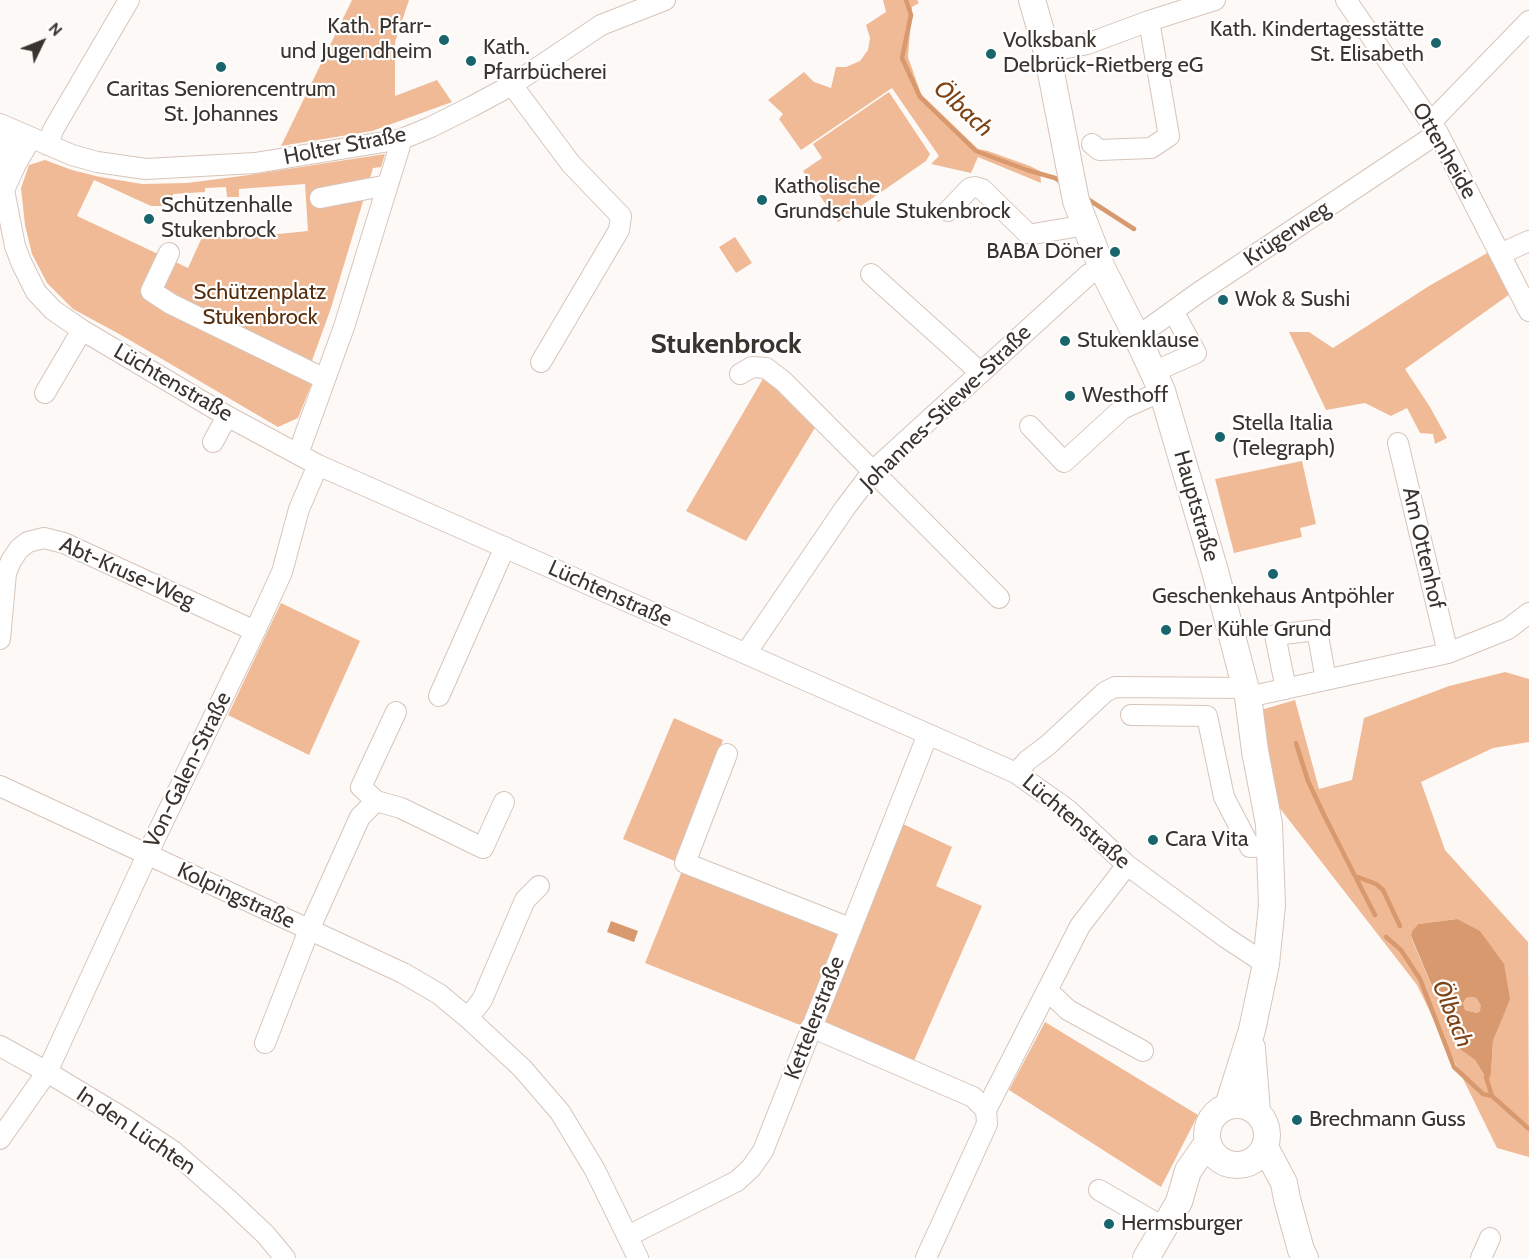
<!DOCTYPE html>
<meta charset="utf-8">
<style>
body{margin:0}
#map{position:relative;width:1529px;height:1258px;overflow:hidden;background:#fdf9f7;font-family:Cabin,sans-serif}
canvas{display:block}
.north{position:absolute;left:12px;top:12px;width:60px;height:60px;-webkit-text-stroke:4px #fff;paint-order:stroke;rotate:47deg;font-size:16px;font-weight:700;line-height:24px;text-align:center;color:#3a342f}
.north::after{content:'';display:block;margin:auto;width:21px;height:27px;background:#3a342f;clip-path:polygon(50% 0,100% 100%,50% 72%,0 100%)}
</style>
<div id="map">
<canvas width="1529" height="1258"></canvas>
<div class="north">N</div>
</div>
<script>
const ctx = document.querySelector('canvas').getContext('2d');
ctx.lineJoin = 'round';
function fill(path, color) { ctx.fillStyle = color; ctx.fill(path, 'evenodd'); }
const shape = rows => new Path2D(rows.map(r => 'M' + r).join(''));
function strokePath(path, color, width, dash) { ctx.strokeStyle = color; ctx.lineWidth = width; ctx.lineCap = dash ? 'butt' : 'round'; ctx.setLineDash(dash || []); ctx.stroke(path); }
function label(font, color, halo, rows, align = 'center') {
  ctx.font = font + ' Cabin,sans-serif'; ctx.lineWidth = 4.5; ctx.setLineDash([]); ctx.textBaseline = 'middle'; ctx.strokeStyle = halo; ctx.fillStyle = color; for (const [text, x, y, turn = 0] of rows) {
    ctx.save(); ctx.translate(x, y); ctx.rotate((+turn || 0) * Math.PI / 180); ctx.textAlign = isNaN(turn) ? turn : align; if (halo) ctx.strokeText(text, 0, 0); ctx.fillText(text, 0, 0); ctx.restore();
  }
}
const green = shape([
 [352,0,409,0,395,42,395,96,437,80,452,102,372,131,281,146],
 [883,0,917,0,919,3,912,7,908,57,921,94,978,149,988,151,1030,166,1040,171,1041,183,978,157,971,173,931,164,939,156,892,88,801,150,779,119,783,114,768,100,804,72,814,82,831,88,836,67,846,67,860,61,868,50,870,38,866,25,886,12],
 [889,92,930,154,926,161,838,222,803,171,822,158,813,144],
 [385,154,381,167,373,168,331,308,305,380,312,383,298,418,278,427,121,335,73,309,47,283,32,254,25,225,21,188,29,165,45,160,72,170,100,177,142,184,187,183,249,175],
 [94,180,151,206,173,206,173,194,205,192,205,188,226,187,227,197,239,197,239,189,305,184,308,231,229,239,204,233,188,268,77,216],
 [735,237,752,263,736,273,719,247],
 [1489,252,1510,294,1405,369,1430,407,1447,438,1435,444,1433,434,1420,433,1407,408,1391,416,1365,403,1326,410,1289,332,1309,332,1333,348,1429,286],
 [764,377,816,426,746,541,686,511],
 [1302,461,1316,524,1300,528,1302,537,1234,553,1215,479],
 [281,603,360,641,309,755,228,715],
 [1505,672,1529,679,1529,742,1493,748,1421,782,1445,850,1528,942,1529,1157,1497,1148,1417,985,1275,802,1254,712,1295,700,1319,789,1352,780,1364,718,1449,686],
 [1457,919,1499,1024,1493,1041,1491,1074,1487,1081,1475,1060,1458,1048,1411,937,1412,931,1418,924],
 [674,718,723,740,677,862,623,839],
 [903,824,952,847,936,886,982,906,913,1063,823,1023],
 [682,871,842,933,805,1027,645,963],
 [1471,997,1476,998,1481,1006,1481,1011,1477,1013,1465,1010,1463,1003,1466,998],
 [1045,1022,1198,1115,1161,1187,1009,1090]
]);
const water = shape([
 [1457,919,1480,931,1504,964,1510,999,1493,1041,1491,1074,1488,1082,1475,1060,1458,1048,1411,936,1412,931,1418,924],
 [1471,997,1476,998,1478,1001,1481,1006,1480,1011,1477,1013,1465,1010,1463,1003,1466,998],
 [611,921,638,931,634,942,607,932]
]);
const stream = shape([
 [906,0,911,15,902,58,920,97,976,151,1027,170,1055,178,1063,183],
 [1086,198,1134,229],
 [1296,743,1308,781,1324,815,1355,876,1376,884,1383,890,1400,926],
 [1355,876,1375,915],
 [1386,937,1401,950,1420,979,1454,1067,1483,1094,1492,1096],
 [1486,1077,1492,1096,1529,1129]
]);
const minor = shape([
 [1346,0,1438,133,1529,311],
 [1047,52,1087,44,1149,21,1215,0],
 [512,85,571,164,621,216,619,230,541,362],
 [1431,122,1529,21],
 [0,124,72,155,97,162,146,169,255,163,402,139,431,127,471,107,512,85,601,25,665,0],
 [11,129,1,161,4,190,15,246,21,262,36,292,53,310,82,330,227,416,318,465,1016,773,1068,810,1127,865,1225,937,1266,964],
 [1092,144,1099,150,1151,148,1169,136,1149,21],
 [48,145,53,130,129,0],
 [4,190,16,164,31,138],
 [320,198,388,185],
 [948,211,970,188,975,187,982,189,1027,233,1033,234,1086,225],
 [169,253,151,291,171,304,325,379],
 [1500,254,1529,241],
 [871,274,981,373],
 [1137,337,1198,293,1438,133],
 [1153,372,1196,353,1173,311],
 [740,374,752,367,766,368,783,381,999,598],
 [45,393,82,330],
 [1030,426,1064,462,1122,409,1162,391],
 [213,442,227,416],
 [1398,443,1448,653],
 [298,454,344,327,402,139],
 [0,639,6,573,11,561,19,549,28,542,44,538,64,543,255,631],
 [746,653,845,508,873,471,1089,274,1102,268],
 [1286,689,1275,635,1317,630,1326,680],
 [439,696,505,547],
 [1248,697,1448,653,1508,629,1529,613],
 [396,712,361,787,376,801,401,808,483,848,504,802],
 [1131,715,1207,716,1224,797,1250,847,1270,846],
 [727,754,685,863,850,928],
 [1016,773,1028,760,1048,745,1105,692,1115,687,1246,688],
 [0,786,403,973,439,994,468,1018,522,1068,560,1112,595,1170,638,1258],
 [1047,990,1068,1010,1143,1051],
 [468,1018,482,1000,525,900,539,886],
 [811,1027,973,1097,986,1110,987,1124,926,1258],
 [265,1043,309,930,360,817,376,801],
 [0,1046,47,1072,125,1119,173,1151,230,1201,266,1235,285,1258],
 [986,1110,1080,926,1127,865],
 [0,1139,47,1072,147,855,255,631,282,572,299,509,318,465],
 [1099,1190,1163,1227],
 [628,1236,737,1181,751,1168,763,1151,928,734],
 [1481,1258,1490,1238]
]);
const major = shape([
 [1032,0,1047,52,1076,201,1102,268,1137,337,1162,391,1215,571,1248,697,1255,751,1269,824,1272,905,1266,964,1252,1030,1228,1106],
 [1252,1048,1257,1112],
 '1207 1135a30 30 0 1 1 60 0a30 30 0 1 1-60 0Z',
 [1265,1147,1284,1183,1287,1199,1301,1250,1305,1258],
 [1146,1258,1179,1202,1188,1171,1208,1142]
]);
const markers = [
 [444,40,6,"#18656c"],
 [1436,43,6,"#18656c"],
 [991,54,6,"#18656c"],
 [471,61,6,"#18656c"],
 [221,67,6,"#18656c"],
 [762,200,6,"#18656c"],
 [149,219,6,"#18656c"],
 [1115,252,6,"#18656c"],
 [1223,300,6,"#18656c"],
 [1065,341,6,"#18656c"],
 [1070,396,6,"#18656c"],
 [1220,437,6,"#18656c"],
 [1273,574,6,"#18656c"],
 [1166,630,6,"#18656c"],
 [1153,840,6,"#18656c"],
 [1297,1120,6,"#18656c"],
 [1109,1224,6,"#18656c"]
];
const poiNames = [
 ["Kath. Pfarr-",432,27,"right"],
 ["und Jugendheim",432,52,"right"],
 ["Kath. Kindertagesstätte",1424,30,"right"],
 ["St. Elisabeth",1424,55,"right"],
 ["Volksbank",1003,41],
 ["Delbrück-Rietberg eG",1003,66],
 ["Kath.",483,48],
 ["Pfarrbücherei",483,73],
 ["Caritas Seniorencentrum",221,90,"center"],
 ["St. Johannes",221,115,"center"],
 ["Katholische",774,187],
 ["Grundschule Stukenbrock",774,212],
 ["Schützenhalle",161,206],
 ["Stukenbrock",161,231],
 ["BABA Döner",1103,252,"right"],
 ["Wok & Sushi",1235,300],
 ["Stukenklause",1077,341],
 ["Westhoff",1082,396],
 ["Stella Italia",1232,424],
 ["(Telegraph)",1232,449],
 ["Geschenkehaus Antpöhler",1273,597,"center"],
 ["Der Kühle Grund",1178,630],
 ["Cara Vita",1165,840],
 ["Brechmann Guss",1309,1120],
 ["Hermsburger",1121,1224]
];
const streetNames = [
 ["Holter Straße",345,146,-11],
 ["Ottenheide",1444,151,60],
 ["Krügerweg",1287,234,-34],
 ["Lüchtenstraße",173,383,30],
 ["Johannes-Stiewe-Straße",946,408,-44],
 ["Hauptstraße",1196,506,74],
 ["Am Ottenhof",1423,548,77],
 ["Abt-Kruse-Weg",127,573,24],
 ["Lüchtenstraße",610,594,24],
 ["Von-Galen-Straße",188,770,-64],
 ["Lüchtenstraße",1076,822,40],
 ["Kolpingstraße",236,896,25],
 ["Kettelerstraße",815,1018,-69],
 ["In den Lüchten",136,1131,34]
];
const parkNames = [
 ["Schützenplatz",260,293],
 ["Stukenbrock",260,318]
];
const waterNames = [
 ["Ölbach",963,109,43],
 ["Ölbach",1452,1014,68]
];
const districtNames = [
 ["Stukenbrock",726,345]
];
fill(green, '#f0ba96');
fill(water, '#d8996f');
strokePath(stream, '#d8996f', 4.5);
strokePath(minor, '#d6c5ba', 22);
strokePath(major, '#d6c5ba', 28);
strokePath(minor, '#fff', 20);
strokePath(major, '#fff', 26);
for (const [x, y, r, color] of markers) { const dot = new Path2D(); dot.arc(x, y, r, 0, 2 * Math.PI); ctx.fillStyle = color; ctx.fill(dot); strokePath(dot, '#fff', 2); }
label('22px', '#3a342f', '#fff', poiNames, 'left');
label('22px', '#3a342f', '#fff', streetNames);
label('22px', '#572e0d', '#fff', parkNames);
label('italic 24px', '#7e4314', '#fff', waterNames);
label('bold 28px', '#3a342f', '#fff', districtNames);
</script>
